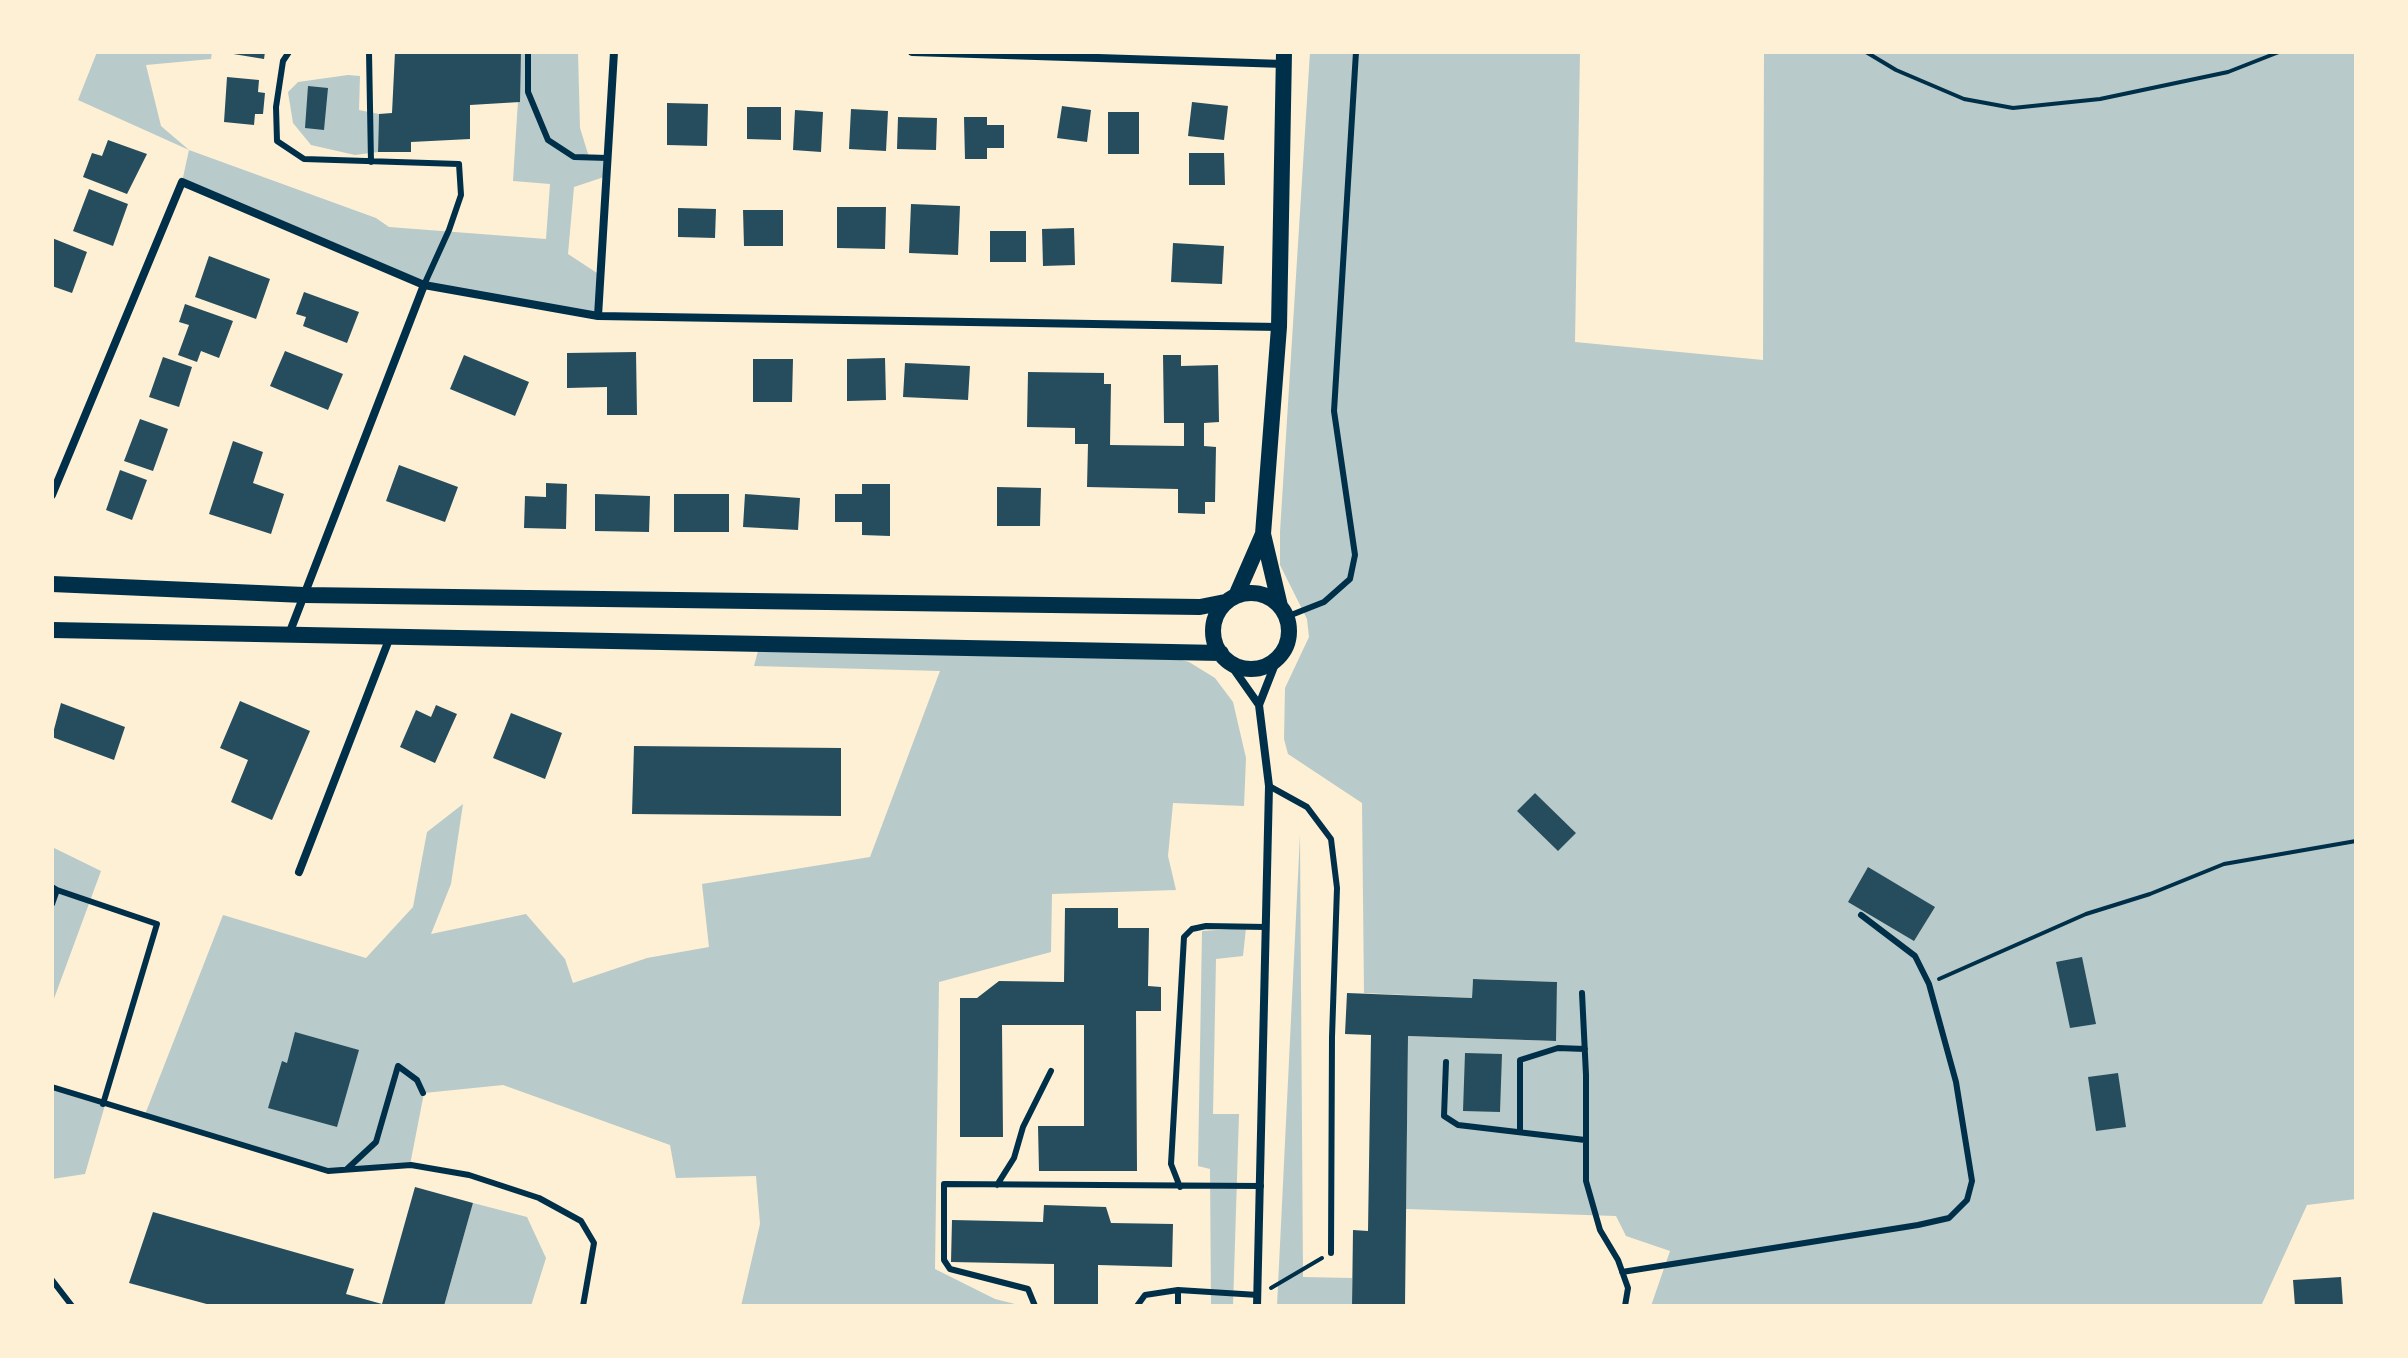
<!DOCTYPE html>
<style>
body{margin:0}
#map{position:relative;width:2408px;height:1358px;overflow:hidden;background:#fdf0d5;font-family:Overpass,sans-serif}
canvas{display:block}
.frame{position:absolute;inset:0;border:54px solid #fdf0d5;pointer-events:none}
</style>
<div id="map">
<canvas width="2408" height="1358"></canvas>
<div class="frame"></div>
</div>
<script>
const ctx = document.querySelector('canvas').getContext('2d');
ctx.lineJoin = 'round';
function fill(path, color) { ctx.fillStyle = color; ctx.fill(path, 'evenodd'); }
const shape = rows => new Path2D(rows.map(r => 'M' + r).join(''));
function strokePath(path, color, width, dash) { ctx.strokeStyle = color; ctx.lineWidth = width; ctx.lineCap = dash ? 'butt' : 'round'; ctx.setLineDash(dash || []); ctx.stroke(path); }
const green = shape([
 [97,52,212,52,211,59,146,65,161,126,189,150,376,218,389,227,546,239,550,184,513,181,521,52,578,52,580,128,589,157,608,158,607,176,574,187,568,254,600,275,598,316,424,285,182,182,189,150,78,100],
 [1310,52,1580,52,1575,342,1763,360,1764,52,2356,52,2356,1199,2307,1205,2261,1306,1651,1306,1670,1251,1626,1236,1616,1216,1406,1209,1408,1036,1555,1041,1557,982,1473,979,1472,998,1364,993,1362,803,1288,754,1284,739,1285,688,1309,637,1307,619,1280,565,1280,532],
 [1535,793,1576,833,1518,811],
 [348,75,360,76,359,110,379,114,378,152,355,155,311,145,293,123,288,92,298,82],
 [758,651,1162,655,1189,662,1215,678,1233,702,1246,758,1244,806,1173,803,1168,856,1176,890,1052,894,1051,952,939,982,935,1269,995,1299,1023,1306,741,1306,760,1224,756,1176,676,1178,670,1145,503,1085,424,1093,410,1165,328,1171,144,1117,223,915,366,958,413,907,427,832,463,804,451,884,431,934,526,914,565,959,573,983,647,958,709,947,702,884,870,857,940,671,754,666],
 [1300,835,1303,1277,1352,1278,1352,1306,1277,1306],
 [52,847,101,871,52,1004],
 [1246,928,1243,956,1216,959,1213,1114,1239,1114,1233,1306,1211,1306,1210,1169,1198,1166,1202,931],
 [52,1087,105,1105,85,1174,52,1179],
 [473,1203,527,1217,546,1258,531,1306,444,1306]
]);
const building = shape([
 [221,52,265,52,264,59],
 [395,52,521,52,520,102,470,105,470,139,411,142,411,152,378,152,379,114,392,113],
 [227,77,259,80,258,92,265,93,263,114,255,114,254,125,224,122],
 [308,86,328,88,324,130,305,128],
 [1192,102,1228,106,1224,140,1188,136],
 [667,103,708,104,707,146,667,145],
 [1062,106,1091,110,1087,142,1057,138],
 [747,107,781,107,781,140,747,139],
 [851,109,888,111,886,151,849,149],
 [795,110,823,112,821,152,793,150],
 [1108,112,1139,112,1139,154,1108,154],
 [898,117,937,118,936,150,897,149],
 [964,117,987,117,987,125,1004,125,1004,148,987,148,987,159,965,159],
 [108,140,147,154,127,194,83,177,92,153,102,156],
 [1189,153,1224,153,1225,185,1189,185],
 [89,189,128,204,113,246,73,231],
 [911,204,960,206,958,255,909,253],
 [837,207,886,207,885,249,837,248],
 [678,208,716,209,715,238,678,237],
 [743,210,783,210,783,246,744,246],
 [1074,228,1075,265,1043,266,1042,229],
 [990,231,1026,231,1026,262,990,262],
 [52,238,87,252,72,293,52,286],
 [1173,243,1224,246,1222,284,1171,282],
 [209,256,270,279,256,319,195,297],
 [304,292,359,312,347,343,303,326,306,317,296,314],
 [185,304,233,321,219,358,201,351,197,362,178,355,189,325,179,322],
 [285,351,343,374,328,410,270,386],
 [636,352,637,415,607,415,607,387,567,388,567,353],
 [464,355,529,382,515,416,450,389],
 [1163,355,1181,355,1181,366,1218,365,1219,422,1204,423,1204,446,1216,447,1215,502,1205,502,1205,514,1178,513,1178,489,1087,487,1088,444,1075,444,1075,428,1027,427,1028,372,1104,373,1104,384,1111,384,1110,445,1184,446,1184,423,1164,423],
 [163,357,192,367,179,407,149,397],
 [885,358,886,400,847,401,847,359],
 [753,359,793,359,792,402,753,402],
 [905,363,970,366,968,400,903,397],
 [140,419,168,429,153,471,124,461],
 [233,441,263,452,253,483,284,494,271,534,209,514],
 [399,465,458,487,445,522,386,501],
 [120,470,147,480,132,520,106,510],
 [546,483,567,484,566,529,524,528,525,496,546,497],
 [862,484,890,484,890,536,862,535,862,522,835,522,835,494,862,494],
 [997,487,1041,488,1040,526,997,526],
 [595,494,650,496,649,532,595,531],
 [674,494,729,494,729,532,674,532],
 [745,494,800,498,798,530,743,527],
 [240,701,310,731,272,820,231,802,248,760,220,748],
 [61,703,125,727,114,760,52,737],
 [436,705,457,714,435,763,400,747,416,710,431,717],
 [511,713,562,733,545,779,493,758],
 [634,746,841,748,841,816,632,814],
 [1535,793,1576,833,1558,851,1517,811],
 [1868,867,1935,907,1914,941,1848,902],
 [1065,908,1118,908,1118,928,1149,928,1148,986,1161,987,1161,1011,1136,1011,1137,1171,1039,1171,1038,1126,1084,1126,1084,1025,1002,1025,1003,1137,960,1137,960,998,977,998,999,981,1064,982],
 [2082,957,2096,1024,2070,1028,2056,962],
 [1473,979,1557,982,1556,1041,1408,1036,1405,1306,1352,1306,1353,1230,1368,1231,1371,1035,1345,1034,1347,993,1472,998],
 [295,1032,359,1050,337,1127,268,1108,282,1061,287,1063],
 [1465,1053,1502,1054,1500,1112,1463,1111],
 [2118,1073,2126,1127,2096,1131,2088,1077],
 [415,1187,473,1203,444,1306,214,1306,129,1283,153,1212,354,1269,346,1294,382,1304],
 [1044,1205,1106,1207,1111,1223,1173,1224,1172,1267,1098,1265,1098,1306,1054,1306,1054,1264,951,1262,952,1220,1043,1222],
 [2341,1277,2343,1306,2295,1306,2293,1280]
]);
const path = shape([
 [1866,52,1896,70,1964,99,2013,108,2100,99,2228,72,2279,52],
 [1939,979,2086,914,2150,894,2224,864,2356,841],
 [1271,1288,1322,1258]
]);
const service = shape([
 [289,52,283,61,276,107,277,141,304,159,459,164,461,195,449,230,424,285],
 [369,52,371,162],
 [528,52,528,92,548,140,574,157,608,158],
 [1286,617,1324,602,1350,579,1355,555,1334,411,1356,52],
 [1269,786,1307,807,1331,839,1337,888,1332,1037,1331,1253],
 [52,887,57,890,52,904],
 [57,890,157,924,103,1104],
 [1582,993,1586,1075,1586,1181,1600,1230,1618,1260,1628,1288,1625,1306],
 [1446,1062,1444,1116,1458,1125,1585,1140],
 [52,1087,328,1171,411,1165,469,1175,539,1198,581,1221,594,1243,583,1306],
 [1520,1131,1520,1060,1558,1048,1585,1049],
 [347,1169,376,1142,398,1066,417,1080,423,1093],
 [997,1185,1014,1158,1023,1127,1051,1071],
 [1180,1187,1171,1164,1184,937,1192,929,1206,926,1266,927],
 [1622,1272,1918,1225,1949,1218,1967,1200,1972,1181,1956,1082,1929,984,1915,956,1861,915],
 [52,1280,72,1306],
 [1035,1306,1028,1289,950,1269,944,1260,944,1184,1261,1186],
 [1137,1306,1145,1295,1178,1290,1258,1295],
 [1178,1306,1178,1290]
]);
const minor = shape([
 [912,52,1284,64],
 [598,316,614,52],
 [52,495,182,182,424,285,598,316,1279,327],
 [289,634,424,285],
 [1228,661,1259,705,1269,786,1257,1306],
 [1259,705,1277,659],
 [299,872,390,637]
]);
const secondary = shape([
 [1263,534,1280,606],
 [52,584,304,595,1200,607,1225,602],
 '1213 631a38 38 0 1 1 76 0a38 38 0 1 1-76 0Z',
 [1236,596,1263,534,1279,327,1284,52],
 [52,630,1221,653]
]);
fill(green, '#b9caca');
fill(building, '#264d5e');
strokePath(path, '#003049', 4);
strokePath(service, '#003049', 6);
strokePath(minor, '#003049', 8);
strokePath(secondary, '#003049', 16);
</script>
